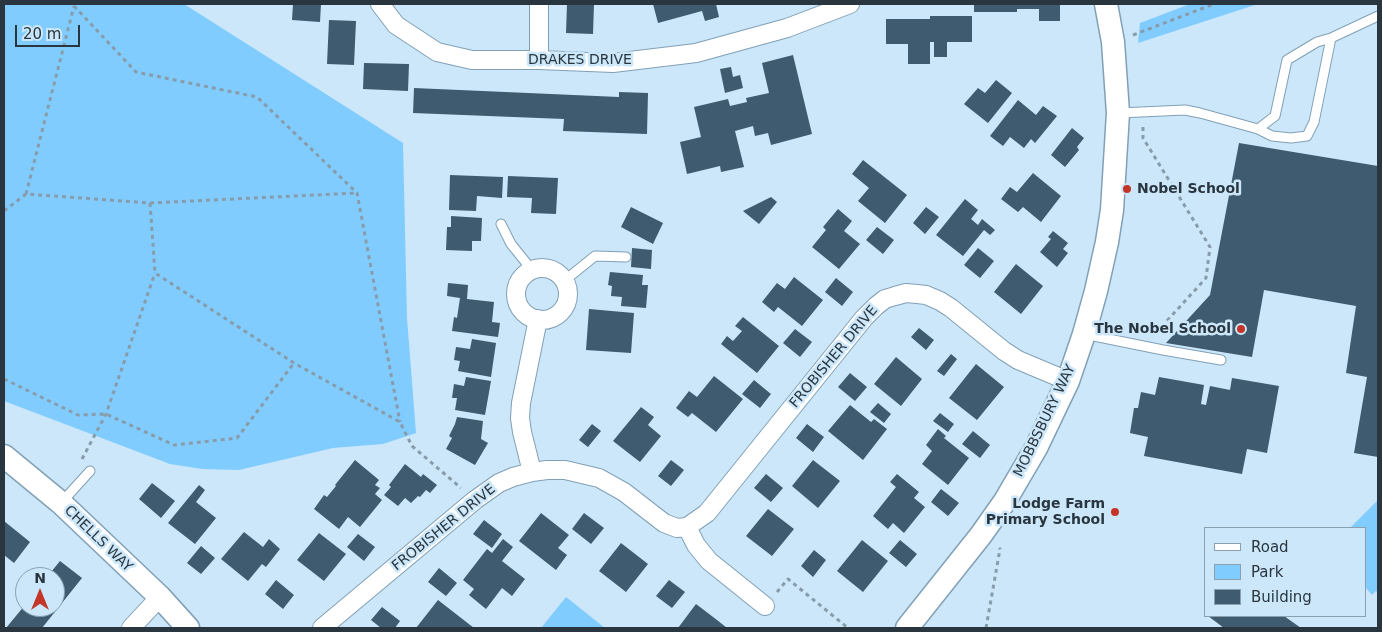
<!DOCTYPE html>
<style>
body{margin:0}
#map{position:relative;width:1382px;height:632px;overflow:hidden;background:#cce7f9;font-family:"DejaVu Sans",sans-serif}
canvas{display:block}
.frame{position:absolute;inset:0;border:5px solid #29363f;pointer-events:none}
.legend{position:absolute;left:1204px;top:527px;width:162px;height:90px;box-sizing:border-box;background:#cce7f9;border:1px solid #8ba0af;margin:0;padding:6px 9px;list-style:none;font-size:15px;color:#29363f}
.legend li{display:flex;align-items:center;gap:10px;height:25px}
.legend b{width:25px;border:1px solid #8ba0af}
.north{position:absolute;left:15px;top:567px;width:50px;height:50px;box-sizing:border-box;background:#cce7f9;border:1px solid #8ba0af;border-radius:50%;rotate:0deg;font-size:14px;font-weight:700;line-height:20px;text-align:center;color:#29363f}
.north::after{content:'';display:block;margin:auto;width:18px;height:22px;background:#c23528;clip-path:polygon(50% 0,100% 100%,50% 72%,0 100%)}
.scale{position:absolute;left:15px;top:25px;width:65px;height:22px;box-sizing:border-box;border:2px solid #29363f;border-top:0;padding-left:6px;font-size:15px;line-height:18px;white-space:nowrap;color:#29363f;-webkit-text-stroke:4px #cce7f9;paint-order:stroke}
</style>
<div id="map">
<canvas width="1382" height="632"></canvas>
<div class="frame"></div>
<ul class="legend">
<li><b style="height:6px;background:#fff"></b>Road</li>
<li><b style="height:14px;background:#81ccff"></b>Park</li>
<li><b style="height:14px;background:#3e5b6f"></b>Building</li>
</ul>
<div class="north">N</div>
<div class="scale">20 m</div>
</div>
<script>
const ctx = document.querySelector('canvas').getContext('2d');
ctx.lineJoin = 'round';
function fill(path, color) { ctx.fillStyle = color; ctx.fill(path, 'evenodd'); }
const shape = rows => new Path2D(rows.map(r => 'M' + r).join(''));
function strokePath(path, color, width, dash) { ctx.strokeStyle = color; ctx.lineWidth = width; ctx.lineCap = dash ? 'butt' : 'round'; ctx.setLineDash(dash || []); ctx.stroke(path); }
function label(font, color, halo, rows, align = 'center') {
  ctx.font = font + ' "DejaVu Sans",sans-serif'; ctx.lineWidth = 5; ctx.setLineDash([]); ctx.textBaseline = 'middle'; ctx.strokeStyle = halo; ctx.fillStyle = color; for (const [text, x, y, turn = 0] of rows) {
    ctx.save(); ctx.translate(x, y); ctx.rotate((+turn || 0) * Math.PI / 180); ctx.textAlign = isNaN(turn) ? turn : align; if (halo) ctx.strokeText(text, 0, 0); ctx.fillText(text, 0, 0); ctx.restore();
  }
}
const green = shape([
 [4,4,184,4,403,143,407,318,416,433,383,444,333,448,239,470,202,469,170,464,4,401],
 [1190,4,1258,4,1138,43,1140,23],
 [1378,500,1378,593,1376,591,1372,595,1366,588,1366,528,1350,528],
 [566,597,605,628,541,628]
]);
const building = shape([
 [293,4,321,4,320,22,292,20],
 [567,4,594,4,593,34,566,33],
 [653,4,716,4,719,17,705,21,702,11,658,23],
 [974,4,1060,4,1060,21,1039,21,1039,9,1017,9,1017,12,974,12],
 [930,16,972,16,972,42,947,42,947,57,934,57,934,42,930,42,930,64,908,64,908,44,886,44,886,19,930,19],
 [329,20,356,21,354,65,327,64],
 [793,55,812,134,771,145,768,133,755,136,753,126,735,131,744,167,721,172,720,166,687,174,680,142,701,137,694,107,728,99,730,106,747,102,746,98,769,93,762,63],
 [364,63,409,64,408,91,363,89],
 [731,67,733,77,740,75,743,88,725,93,720,69],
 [996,80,1012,93,988,123,964,104,978,88,985,93],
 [414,88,619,97,619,92,648,93,647,134,563,131,564,119,413,113],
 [1018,100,1036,115,1043,106,1057,116,1035,143,1031,139,1024,148,1010,137,1003,146,990,136],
 [1072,128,1084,138,1077,147,1079,150,1065,167,1051,155],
 [1239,143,1378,166,1378,457,1354,453,1367,377,1346,373,1356,306,1264,290,1252,357,1166,343,1210,295],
 [863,160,907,195,885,223,858,201,869,188,852,174],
 [1033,173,1061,196,1041,222,1023,207,1018,212,1001,199,1010,187,1017,192],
 [450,175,503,177,502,198,477,196,476,211,449,210],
 [508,176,558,178,556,214,531,213,532,198,507,197],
 [771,197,777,202,759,224,743,211],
 [965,199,978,210,971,219,978,225,982,219,995,230,990,235,984,230,963,256,936,235],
 [631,207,663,223,653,244,621,227],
 [926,207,939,217,925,234,913,223],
 [838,209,852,221,844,231,860,244,839,269,812,247,826,230,823,227],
 [451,216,482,218,481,241,472,241,472,251,446,250,447,227,451,227],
 [877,227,894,240,883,254,866,240],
 [1053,231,1068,243,1063,249,1068,253,1057,267,1040,252,1051,239,1048,237],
 [632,248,652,250,651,269,631,267],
 [978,248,994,261,980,278,964,265],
 [1016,264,1043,286,1021,314,994,292],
 [610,272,643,275,642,285,648,285,646,308,621,306,622,297,611,296,612,286,608,285],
 [794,277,823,300,802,326,778,307,774,312,762,302,777,283,785,289],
 [836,278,853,292,842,306,825,292],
 [448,283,468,285,467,299,494,302,492,322,500,323,498,337,452,331,454,317,457,318,460,298,447,296],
 [589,309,634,313,631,353,586,350],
 [743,317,779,346,757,373,721,344,727,336,733,341,742,331,735,326],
 [919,328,934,340,926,350,911,337],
 [795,329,812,342,800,357,783,343],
 [472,339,496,343,491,377,458,371,460,361,454,360,456,347,470,349],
 [951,354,957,359,944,376,937,371],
 [896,357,922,379,901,406,874,384],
 [976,364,1004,387,977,420,949,398],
 [850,373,867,387,855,401,838,387],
 [714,376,743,399,716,432,692,413,688,417,676,408,689,391,697,397],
 [466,377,491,381,485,415,455,410,457,398,452,398,454,384,464,386],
 [1159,377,1204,385,1201,404,1206,405,1210,386,1230,390,1232,378,1279,386,1267,453,1247,449,1242,474,1144,456,1148,437,1130,433,1134,408,1138,408,1141,392,1155,395],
 [754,380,771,394,760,408,742,394],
 [878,403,891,414,884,423,870,412],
 [850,405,871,422,874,419,887,429,863,460,828,431],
 [641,407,654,417,648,425,661,436,640,462,613,441],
 [940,413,954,424,948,432,933,421],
 [457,417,483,421,481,439,488,443,475,465,446,449,452,438,449,436,455,424],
 [592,424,601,431,588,447,579,440],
 [807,424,824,437,813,452,796,438],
 [938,429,946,436,944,438,969,458,948,485,922,464,932,451,926,445],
 [973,431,990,445,980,458,962,444],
 [355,460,379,480,375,485,380,488,375,494,382,500,360,527,348,517,339,529,314,509,324,495,327,497,336,486,335,485],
 [671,460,684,470,671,486,658,476],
 [813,460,840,481,818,508,792,486],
 [405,464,421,477,423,474,437,485,430,493,426,490,420,497,418,496,411,503,405,498,398,506,384,495,391,487,389,485],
 [766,474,783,488,771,502,754,488],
 [897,474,919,492,914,498,925,507,904,533,893,523,888,529,873,516,896,487,890,482],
 [152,483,175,501,161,518,139,499],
 [199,485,205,490,196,502,216,518,195,544,168,523],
 [941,489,959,503,948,516,931,502],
 [768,509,794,529,772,556,746,536],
 [541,513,569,535,558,548,567,555,556,570,519,541],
 [584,513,604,528,591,544,572,529],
 [484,520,502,534,492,548,473,534],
 [4,521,30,542,14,563,4,555],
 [244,532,263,547,269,539,280,549,266,567,262,564,248,581,221,559],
 [319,533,346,554,324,581,297,560],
 [358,534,375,547,364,561,347,547],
 [503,539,513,547,502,561,525,579,512,596,502,588,486,609,469,595,474,589,463,580,487,549,492,553],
 [862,540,888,561,863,592,837,571],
 [900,540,917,554,906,567,889,553],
 [621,543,648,564,626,592,599,571],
 [201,546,215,558,201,574,187,563],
 [814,550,826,560,813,577,801,566],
 [60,561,82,578,42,628,6,628,25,605,25,607,55,607,55,577,47,577],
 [439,568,457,583,446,596,428,582],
 [276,580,294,595,283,609,265,594],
 [669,580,685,592,672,608,656,596],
 [438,600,474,628,416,628],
 [696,604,717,620,727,628,678,628],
 [382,607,400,621,395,628,381,628,371,620],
 [1208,616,1284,616,1301,628,1224,628]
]);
const path = shape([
 [74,6,136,72,257,97,357,193,400,422],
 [1133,35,1214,4],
 [1143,127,1143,138,1210,247,1206,278,1155,334],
 [26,194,74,6],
 [150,203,357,193],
 [4,211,26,194,150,203,155,273,294,363,400,422,412,446,461,488],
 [4,379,78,415,106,414,174,445,237,438,294,363],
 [82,459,106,414,155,273],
 [777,592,788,579,848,628],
 [986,628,1000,549,999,548]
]);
const service = shape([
 [1119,113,1185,110,1200,113,1258,129,1272,136,1291,138,1307,136,1314,122,1331,38],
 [1258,129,1275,116,1287,60,1317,42,1331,38,1378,16],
 [501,224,511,244,532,270],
 [564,281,595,256,626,257],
 [1084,334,1163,350,1221,360],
 [61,503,90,471]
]);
const minor = shape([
 [380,4,396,25,437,52,472,60,539,60,613,63,696,53,787,28,850,4],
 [539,60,539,4],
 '516 294a26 26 0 1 1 52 0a26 26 0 1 1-52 0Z',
 [532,472,522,432,520,418,521,403,538,319],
 [687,527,696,545,709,561,765,606],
 [131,628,160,597],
 [322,628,475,500,499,483,513,477,532,472,547,470,565,470,599,478,624,492,664,523,677,528,687,527,707,513,864,318,876,306,885,299,895,296,906,293,917,294,926,295,940,301,951,308,1004,351,1018,360,1068,381]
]);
const tertiary = shape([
 [4,456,61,503,160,597,188,628],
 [907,628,981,535,1005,501,1036,448,1068,381,1084,334,1096,291,1107,242,1112,210,1118,113,1113,42,1106,4]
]);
const markers = [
 [1127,189,5,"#c23528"],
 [1241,329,5,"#c23528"],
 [1115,512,5,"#c23528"]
];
const streetNames = [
 ["DRAKES DRIVE",580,60],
 ["FROBISHER DRIVE",834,357,-50],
 ["MOBBSBURY WAY",1045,421,-64],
 ["FROBISHER DRIVE",444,528,-39],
 ["CHELLS WAY",98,539,44]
];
const poiNames = [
 ["Nobel School",1137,189,"left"],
 ["The Nobel School",1231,329],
 ["Lodge Farm",1105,504],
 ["Primary School",1105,520]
];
fill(green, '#81ccff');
fill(building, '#3e5b6f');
strokePath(service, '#81a0b6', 11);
strokePath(minor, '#81a0b6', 20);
strokePath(tertiary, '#81a0b6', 25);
strokePath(path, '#879cab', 3, [4, 4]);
strokePath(service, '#fff', 9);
strokePath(minor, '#fff', 18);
strokePath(tertiary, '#fff', 22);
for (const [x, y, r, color] of markers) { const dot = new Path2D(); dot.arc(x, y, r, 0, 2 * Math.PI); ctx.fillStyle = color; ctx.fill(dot); strokePath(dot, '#cce7f9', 2); }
label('14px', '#29363f', '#cce7f9', streetNames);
label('bold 14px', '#29363f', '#cce7f9', poiNames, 'right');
</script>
